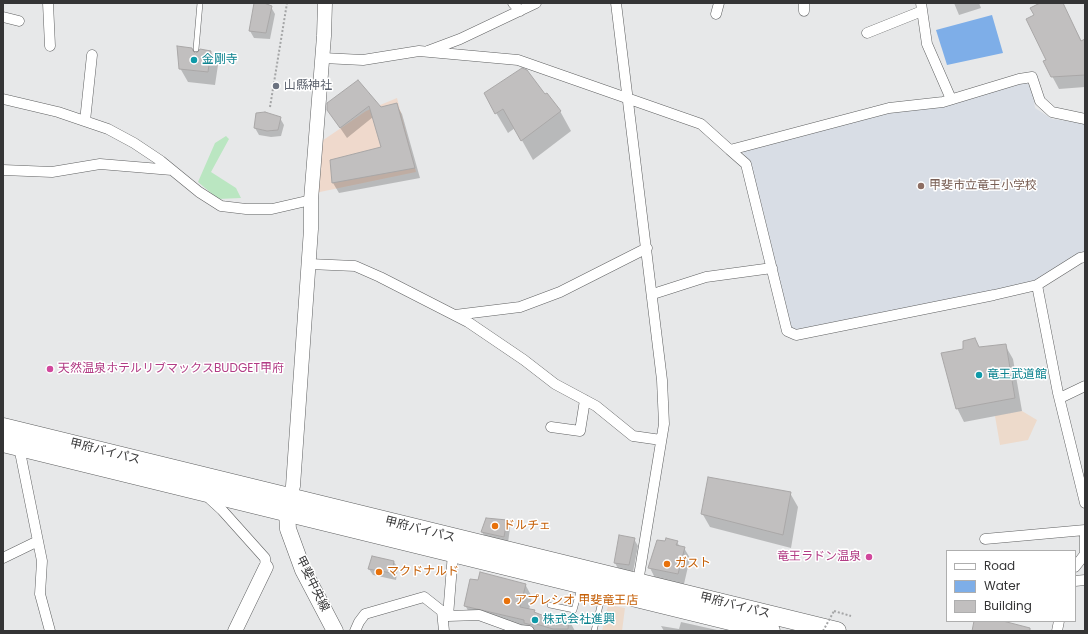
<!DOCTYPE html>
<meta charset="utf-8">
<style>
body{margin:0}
#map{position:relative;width:1088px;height:634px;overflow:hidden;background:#e7e8e9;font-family:Poppins,sans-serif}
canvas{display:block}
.frame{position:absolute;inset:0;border:4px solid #343435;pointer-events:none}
.legend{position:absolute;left:946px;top:550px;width:130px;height:72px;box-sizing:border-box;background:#fff;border:1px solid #aeaeae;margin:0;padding:5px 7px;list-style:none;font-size:12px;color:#343435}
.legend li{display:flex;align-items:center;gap:8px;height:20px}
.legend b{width:20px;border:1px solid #aeaeae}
</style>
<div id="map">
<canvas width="1088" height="634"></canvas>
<div class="frame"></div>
<ul class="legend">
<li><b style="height:5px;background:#fff"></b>Road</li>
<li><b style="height:11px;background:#7eaee8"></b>Water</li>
<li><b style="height:11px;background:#c1bfbf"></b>Building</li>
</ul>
</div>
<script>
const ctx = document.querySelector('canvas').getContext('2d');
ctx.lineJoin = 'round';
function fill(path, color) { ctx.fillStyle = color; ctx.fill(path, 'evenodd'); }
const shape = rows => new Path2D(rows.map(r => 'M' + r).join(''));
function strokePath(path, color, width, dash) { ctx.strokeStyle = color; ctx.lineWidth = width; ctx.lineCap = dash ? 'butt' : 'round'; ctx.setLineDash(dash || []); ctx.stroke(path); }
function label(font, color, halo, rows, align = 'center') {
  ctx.font = font + ' Poppins,"Noto Sans JP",sans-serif'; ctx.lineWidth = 3; ctx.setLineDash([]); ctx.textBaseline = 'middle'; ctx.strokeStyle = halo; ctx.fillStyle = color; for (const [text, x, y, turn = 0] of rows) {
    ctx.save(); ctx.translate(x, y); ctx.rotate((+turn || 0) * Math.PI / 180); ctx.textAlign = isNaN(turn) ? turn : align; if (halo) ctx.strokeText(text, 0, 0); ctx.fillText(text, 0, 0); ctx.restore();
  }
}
const commercial = shape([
 [1022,411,1037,420,1028,440,1000,445,995,416],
 [608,605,625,608,622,631,602,631]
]);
const industrial = shape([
 [397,98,416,172,315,193,316,145,366,111]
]);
const built = shape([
 [1025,82,1032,87,1035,108,1052,119,1085,123,1085,255,1039,282,801,331,791,330,763,210,750,163,742,151,894,112]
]);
const green = shape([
 [226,136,229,139,211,172,236,188,241,198,218,199,198,182,215,143]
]);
const water = shape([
 [992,15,1003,53,947,65,936,30]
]);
const shadow = shape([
 [255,3,261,3,271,7,275,14,270,39,254,38,250,31],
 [954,3,979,3,981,8,959,15],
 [1042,3,1062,3,1082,42,1085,40,1085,87,1059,89,1052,76,1035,16],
 [211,52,218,65,215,85,188,82,180,68,195,54],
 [357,82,380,108,396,104,402,114,420,178,339,193,333,183,331,161,382,148,373,117,347,138,328,110],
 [485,94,545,96,560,111,571,131,533,160,515,128,508,133],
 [280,118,284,125,281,136,271,137,259,135,255,128],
 [1005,345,1013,359,1022,411,964,422,957,408,980,348],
 [790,493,798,507,791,548,710,527,702,513],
 [486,519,506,521,510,528,508,543,486,539,482,532],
 [620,536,634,539,638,546,633,572,619,570,615,563],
 [677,542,680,547,684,548,690,558,684,584,655,578,650,568,666,543],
 [394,562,398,568,396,580,373,575,369,569],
 [525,584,532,597,529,610,534,611,536,614,552,620,568,618,575,631,527,631,472,618,465,605],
 [681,622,717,630,717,631,664,631,661,626,679,629]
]);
const building = shape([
 [254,3,264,3,272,6,266,33,249,31,254,3],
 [1040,3,1063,3,1081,41,1085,39,1085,75,1051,77,1043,61,1046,60,1026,19,1034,15,1030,8,1040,3],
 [177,46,192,48,193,51,195,53,198,52,200,49,211,51,208,72,179,69,177,46],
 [522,68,527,70,545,94,547,93,561,111,521,141,503,109,495,114,484,93,522,68],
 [358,80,381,107,397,103,415,168,332,183,330,160,381,147,369,106,340,128,327,110,327,103,358,80],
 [265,112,281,117,278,130,267,131,254,128,256,113,265,112],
 [975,338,979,347,1006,344,1015,398,956,409,941,353,963,349,963,341,975,338],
 [708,477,791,492,783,535,701,514,708,477],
 [486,518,507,520,504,537,481,532,486,518],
 [619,535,635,538,629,565,614,563,619,535],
 [666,538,678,541,676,545,685,547,678,574,648,568,657,540,665,541,666,538],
 [372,556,394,561,392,573,368,569,372,556],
 [480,572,526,584,520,607,535,610,534,612,552,619,569,617,568,629,553,629,533,623,532,625,524,623,524,620,464,606,470,579,478,580,480,572],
 [974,621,1003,621,1030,628,1030,631,972,631,974,621]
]);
const path = shape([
 [270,107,287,3],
 [834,611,851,616]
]);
const lane = shape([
 [196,49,200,3],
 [550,605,574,610,580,588],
 [594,631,603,593]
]);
const street = shape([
 [48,3,50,46],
 [513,3,520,11],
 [616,3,662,380,664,424,638,582],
 [921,3,927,44,951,99],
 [804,11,804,3],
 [716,14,719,3],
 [3,17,19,21],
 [867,33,922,11],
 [428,51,460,39,536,3],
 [323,58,363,60,419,51,518,60,701,124,730,150],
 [3,99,58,112,108,129,134,143,161,161,199,192,221,206,246,209,272,209,311,200],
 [1085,119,1052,112,1040,101,1032,77,1019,79,943,102,889,108,730,150,746,164,787,331,796,335,994,295,1037,285,1080,258,1085,257],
 [85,121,92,55],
 [3,170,52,172,100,164,172,170],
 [309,264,355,266,380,277,468,322,524,360,555,384,596,406,633,436,661,440],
 [1037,285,1058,393,1085,503],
 [653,294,706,277,772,268],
 [455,315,520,307,560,292,647,248],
 [1060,398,1085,386],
 [551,427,580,431,585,400],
 [19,447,42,561,40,594,50,631],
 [209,495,210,499,222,510,265,558,266,567],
 [985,539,1085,530],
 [3,558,38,541],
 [1075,567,1085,554,1085,532],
 [1075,581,1085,580],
 [442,611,444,631],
 [448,616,453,553],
 [355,631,359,622,365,614,424,597,448,616,479,615,520,630,529,631],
 [1057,631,1059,621]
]);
const secondary = shape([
 [288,507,293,486,311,229,311,200,324,36,325,3],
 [235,631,266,567]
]);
const primary = shape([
 [287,513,288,529,303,570,335,631]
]);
const highway = shape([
 [3,427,837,631],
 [3,443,771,631]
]);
const pathBridge = shape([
 [823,631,834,611]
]);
const markers = [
 [194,60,4,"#0f9aa8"],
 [276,86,4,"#6b7280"],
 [921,186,4,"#8d6e63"],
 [50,369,4,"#d1479c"],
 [979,375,4,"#0f9aa8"],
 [495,526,4,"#e8710a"],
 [869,557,4,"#d1479c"],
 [667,564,4,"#e8710a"],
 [379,572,4,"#e8710a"],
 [507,601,4,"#e8710a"],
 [535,620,4,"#0f9aa8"]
];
const cultureNames = [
 ["金剛寺",202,60],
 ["竜王武道館",987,375],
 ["株式会社進興",543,620]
];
const worshipNames = [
 ["山縣神社",284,86]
];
const educationNames = [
 ["甲斐市立竜王小学校",929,186]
];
const hotelNames = [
 ["天然温泉ホテルリブマックスBUDGET甲府",58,369],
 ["竜王ラドン温泉",861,557,"right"]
];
const streetNames = [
 ["甲府バイパス",105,452,14],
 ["甲府バイパス",420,530,14],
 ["甲斐中央線",312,584,64],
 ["甲府バイパス",735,606,14]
];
const foodNames = [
 ["ドルチェ",503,526],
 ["ガスト",675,564],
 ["マクドナルド",387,572],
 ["アプレシオ 甲斐竜王店",515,601]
];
fill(commercial, '#eddacb');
fill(industrial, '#efd9cc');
fill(built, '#d8dde5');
fill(green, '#bae6c1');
fill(water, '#7eaee8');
fill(shadow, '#0003');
fill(building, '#c1bfbf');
strokePath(building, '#a9a7a7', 1);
strokePath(lane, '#5f6061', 6);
strokePath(street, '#5f6061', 11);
strokePath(secondary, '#5f6061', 15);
strokePath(primary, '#5f6061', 17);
strokePath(highway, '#5f6061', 19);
strokePath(path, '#a4a5a6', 2, [2, 2]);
strokePath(lane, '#fff', 5);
strokePath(street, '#fff', 10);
strokePath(secondary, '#fff', 14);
strokePath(primary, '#fff', 16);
strokePath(highway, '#fff', 18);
strokePath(pathBridge, '#a4a5a6', 2, [2, 2]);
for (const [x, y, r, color] of markers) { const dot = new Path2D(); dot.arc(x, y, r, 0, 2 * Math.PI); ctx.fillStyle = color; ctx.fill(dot); strokePath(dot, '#fff', 1.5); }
label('12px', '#0d838f', '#fff', cultureNames, 'left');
label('12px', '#5b616d', '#fff', worshipNames, 'left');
label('12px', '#785e54', '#fff', educationNames, 'left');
label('12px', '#b23c85', '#fff', hotelNames, 'left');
label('12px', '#343435', '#fff', streetNames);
label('12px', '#c56008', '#fff', foodNames, 'left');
</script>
